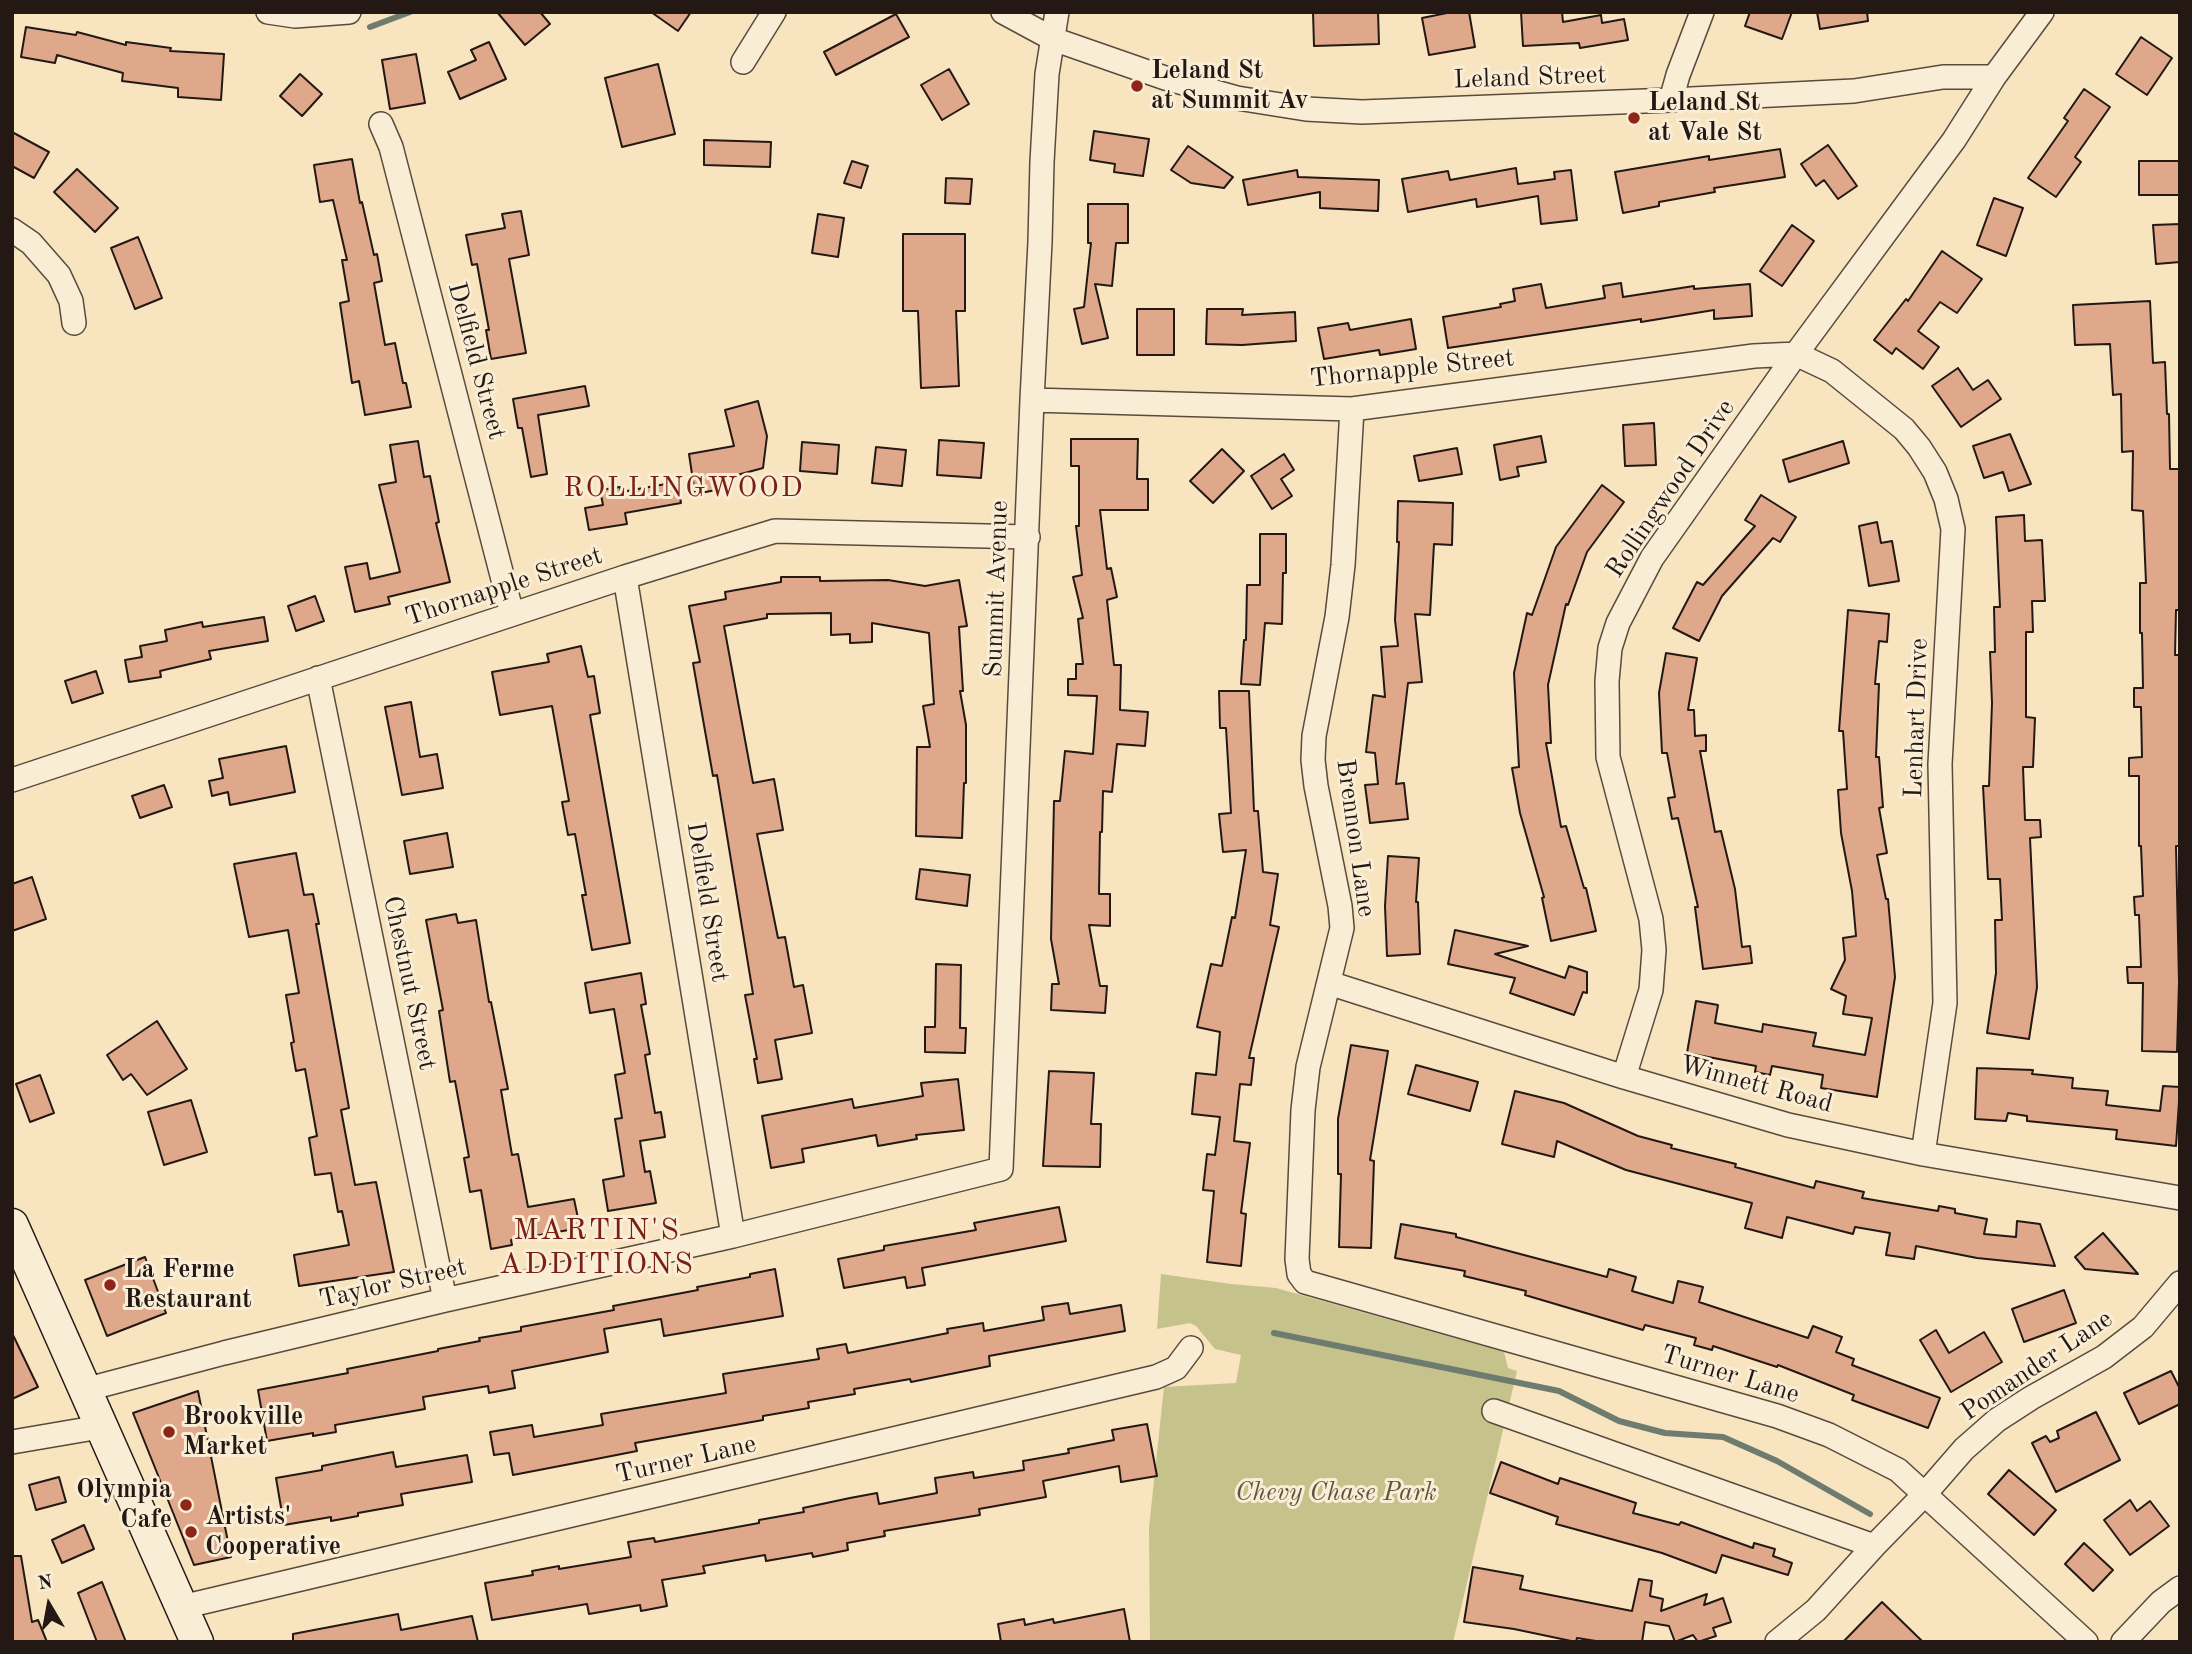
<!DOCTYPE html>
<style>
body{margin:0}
#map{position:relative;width:2192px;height:1654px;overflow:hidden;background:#f8e4be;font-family:"Old Standard TT",serif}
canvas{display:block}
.frame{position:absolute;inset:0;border:14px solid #231813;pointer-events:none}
.north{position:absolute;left:14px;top:1570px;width:70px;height:70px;-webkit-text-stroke:5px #faedd5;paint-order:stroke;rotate:350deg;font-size:19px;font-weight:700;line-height:28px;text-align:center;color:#231813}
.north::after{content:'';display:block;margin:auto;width:24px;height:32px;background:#231813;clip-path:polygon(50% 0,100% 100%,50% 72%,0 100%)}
</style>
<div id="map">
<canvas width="2192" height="1654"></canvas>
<div class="frame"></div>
<div class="north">N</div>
</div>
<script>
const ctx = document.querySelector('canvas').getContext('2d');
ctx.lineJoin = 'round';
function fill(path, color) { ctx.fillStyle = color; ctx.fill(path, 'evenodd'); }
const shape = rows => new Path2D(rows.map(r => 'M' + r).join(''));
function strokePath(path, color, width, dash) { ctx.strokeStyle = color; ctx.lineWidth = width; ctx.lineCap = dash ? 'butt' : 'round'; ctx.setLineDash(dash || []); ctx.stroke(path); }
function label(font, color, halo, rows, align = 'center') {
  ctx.font = font + ' "Old Standard TT",serif'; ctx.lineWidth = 6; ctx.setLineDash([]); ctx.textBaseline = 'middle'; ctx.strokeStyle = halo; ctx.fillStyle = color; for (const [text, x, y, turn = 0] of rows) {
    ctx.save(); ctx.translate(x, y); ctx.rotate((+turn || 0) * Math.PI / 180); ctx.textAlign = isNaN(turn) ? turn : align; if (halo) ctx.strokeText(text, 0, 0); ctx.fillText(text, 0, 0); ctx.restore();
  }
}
const green = shape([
 [1161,1274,1231,1284,1276,1288,1504,1352,1508,1368,1517,1371,1453,1642,1150,1642,1149,1528,1164,1387,1236,1383,1241,1355,1215,1349,1196,1326,1190,1323,1157,1329]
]);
const stream = shape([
 [370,27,410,12],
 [1274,1333,1559,1391,1619,1421,1665,1433,1723,1437,1777,1461,1870,1514]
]);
const building = shape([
 [497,12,540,12,550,24,525,45,497,12],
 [651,12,691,12,678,31,651,12],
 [1313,12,1378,12,1379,44,1314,46,1313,12],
 [1452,12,1469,12,1475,47,1429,55,1422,18,1452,12],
 [1521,12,1562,12,1563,22,1601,15,1602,23,1624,19,1628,40,1580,48,1579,43,1523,46,1521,12],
 [1750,12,1792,12,1782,39,1745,26,1750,12],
 [1817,12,1867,12,1868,21,1820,29,1817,12],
 [896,14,909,37,836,75,824,52,896,14],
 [26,27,76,35,77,32,126,45,126,42,171,48,170,51,224,54,221,100,178,97,178,88,122,81,123,73,57,55,55,63,21,57,26,27],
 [2141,37,2172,58,2147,95,2116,74,2141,37],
 [489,42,506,79,460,99,448,72,476,60,471,50,489,42],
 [416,54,425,103,390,109,382,60,416,54],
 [658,64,675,134,622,147,605,78,658,64],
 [949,69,969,104,942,120,921,85,949,69],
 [300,74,322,94,302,116,280,96,300,74],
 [2084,89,2110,107,2075,157,2081,162,2056,197,2028,178,2068,121,2064,118,2084,89],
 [1094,131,1149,139,1143,176,1114,172,1115,164,1090,160,1094,131],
 [12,132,49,152,34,178,12,166,12,132],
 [704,140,771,142,770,167,704,165,704,140],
 [1828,145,1857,186,1838,199,1824,180,1816,186,1801,164,1828,145],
 [1188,146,1233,177,1224,188,1191,183,1171,170,1188,146],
 [1780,149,1785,177,1714,188,1715,192,1659,202,1659,206,1623,213,1615,172,1709,156,1709,160,1780,149],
 [352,159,360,203,362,202,374,255,377,254,382,281,374,283,385,345,395,343,403,383,406,383,411,407,365,415,359,381,352,383,340,303,349,301,342,260,347,260,333,200,320,202,314,165,352,159],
 [852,161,868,166,861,188,844,183,852,161],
 [2139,161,2180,161,2180,195,2139,195,2139,161],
 [1516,168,1518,184,1555,179,1554,172,1571,170,1577,220,1541,224,1538,196,1477,207,1476,199,1408,212,1402,179,1448,171,1450,180,1516,168],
 [77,169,118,208,95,232,54,192,77,169],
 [1297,170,1298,177,1379,180,1378,211,1320,208,1320,192,1248,205,1243,180,1297,170],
 [946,178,972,179,970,204,945,203,946,178],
 [1994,198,2023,208,2006,256,1977,245,1994,198],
 [1088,204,1128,204,1128,243,1116,243,1112,286,1095,284,1108,338,1082,344,1074,309,1084,307,1091,243,1088,243,1088,204],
 [521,211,529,255,509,259,526,353,491,359,486,330,489,330,477,264,472,265,466,235,505,228,502,214,521,211],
 [818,214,844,218,838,257,812,253,818,214],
 [2180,224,2180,262,2156,264,2153,225,2180,224],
 [1792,225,1814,241,1782,286,1760,271,1792,225],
 [903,234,965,234,965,311,956,311,959,386,921,388,918,311,903,311,903,234],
 [138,237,162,298,135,309,111,248,138,237],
 [1942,251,1982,279,1957,313,1940,302,1918,331,1939,347,1923,369,1896,348,1892,354,1874,340,1906,299,1908,301,1942,251],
 [1621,283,1623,297,1694,286,1694,289,1750,284,1752,316,1714,319,1714,310,1641,322,1641,319,1448,348,1443,317,1501,307,1500,304,1515,301,1513,289,1541,284,1546,308,1605,298,1603,286,1621,283],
 [2150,301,2153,363,2165,362,2167,414,2169,414,2170,469,2180,469,2180,610,2176,610,2175,655,2180,655,2179,846,2176,846,2179,982,2177,1052,2142,1051,2143,983,2128,983,2127,967,2141,967,2139,915,2135,915,2134,897,2143,896,2141,846,2139,846,2139,776,2129,776,2129,758,2142,757,2141,707,2134,707,2134,688,2143,688,2142,633,2140,633,2140,583,2146,583,2143,511,2132,510,2133,451,2122,452,2121,394,2113,395,2110,344,2075,345,2073,305,2150,301],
 [1137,309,1174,309,1174,355,1137,355,1137,309],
 [1207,309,1243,309,1242,315,1295,312,1296,341,1242,345,1206,344,1207,309],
 [1411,319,1416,349,1380,355,1379,350,1324,359,1318,328,1348,323,1350,330,1411,319],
 [1958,368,1973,390,1988,380,2001,399,1961,427,1932,386,1958,368],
 [585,386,589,406,538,415,547,474,531,477,522,428,518,428,513,399,585,386],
 [758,401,767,436,763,468,730,477,732,487,695,494,689,454,734,446,725,410,758,401],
 [1654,423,1656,465,1625,466,1623,425,1654,423],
 [2010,434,2031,484,2009,491,2003,472,1984,478,1973,446,2010,434],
 [1541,436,1546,462,1517,467,1519,476,1500,480,1494,445,1541,436],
 [1071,439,1138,439,1137,479,1148,479,1148,510,1100,510,1107,569,1111,568,1117,597,1107,600,1114,665,1121,665,1120,710,1148,712,1145,746,1117,744,1112,792,1103,791,1102,832,1100,832,1099,894,1110,894,1110,926,1089,925,1100,986,1107,986,1105,1013,1051,1010,1052,984,1059,984,1051,939,1054,801,1060,801,1065,751,1093,754,1097,696,1068,695,1068,679,1076,679,1076,664,1083,664,1078,619,1083,618,1073,577,1082,575,1076,526,1079,526,1079,466,1071,466,1071,439],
 [939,440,984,443,981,478,937,475,939,440],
 [418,441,424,477,430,476,439,522,436,523,450,582,388,597,390,604,355,612,345,567,367,563,370,579,400,572,379,485,396,482,390,445,418,441],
 [1843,441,1849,463,1789,482,1783,460,1843,441],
 [802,442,839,445,837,474,800,471,802,442],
 [876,447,906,450,902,486,872,483,876,447],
 [1457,448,1462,474,1419,481,1414,456,1457,448],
 [1222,449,1244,471,1213,503,1190,481,1222,449],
 [1284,454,1294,470,1281,479,1292,496,1272,509,1251,476,1284,454],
 [677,482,681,503,625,513,627,524,589,530,585,508,603,505,600,490,620,487,621,492,677,482],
 [1602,485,1624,502,1587,552,1568,605,1566,604,1548,685,1551,743,1546,743,1561,827,1566,826,1584,888,1586,888,1596,931,1551,941,1542,898,1544,897,1520,813,1512,768,1519,767,1514,673,1527,613,1532,615,1556,547,1602,485],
 [1761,495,1796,517,1780,542,1773,538,1722,596,1699,641,1673,628,1697,582,1703,585,1755,526,1745,520,1761,495],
 [1398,501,1453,503,1452,545,1434,544,1430,615,1415,614,1422,682,1408,683,1396,784,1404,783,1408,819,1370,823,1365,785,1378,784,1375,753,1366,752,1373,695,1385,697,1381,647,1398,646,1395,620,1399,542,1397,542,1398,501],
 [2024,515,2025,541,2042,540,2045,601,2032,601,2033,632,2026,632,2026,717,2035,718,2033,767,2023,767,2025,820,2040,820,2041,837,2030,838,2037,987,2029,1039,1987,1033,1996,973,1995,920,2002,920,2000,879,1988,879,1983,786,1989,786,1992,703,1990,652,1995,652,1994,607,2000,607,1996,517,2024,515],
 [1877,522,1881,543,1892,541,1899,581,1869,586,1859,526,1877,522],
 [1260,534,1286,534,1286,573,1283,573,1282,624,1265,623,1260,685,1241,684,1244,640,1246,640,1247,585,1260,585,1260,534],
 [781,577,820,577,820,581,888,580,925,586,959,580,967,626,959,627,963,691,960,691,966,725,966,783,964,783,962,838,916,836,917,747,930,747,923,706,934,704,929,633,872,623,872,642,850,643,850,634,831,635,831,613,767,614,767,618,724,626,753,783,774,779,783,830,757,834,778,938,785,937,794,987,803,985,812,1033,775,1040,782,1079,758,1083,754,1059,757,1059,745,995,753,994,717,775,713,776,693,663,700,662,689,606,726,599,725,592,781,582,781,577],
 [315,596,324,621,296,631,288,606,315,596],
 [1848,610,1889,614,1887,642,1879,641,1875,684,1879,684,1876,757,1879,757,1883,807,1879,808,1887,853,1877,855,1886,899,1888,899,1895,977,1877,1097,1821,1088,1823,1075,1772,1066,1770,1075,1755,1072,1756,1066,1687,1053,1696,1001,1718,1005,1715,1023,1762,1032,1763,1024,1816,1033,1813,1046,1865,1055,1872,1018,1843,1014,1846,996,1831,989,1845,960,1843,938,1856,936,1852,891,1841,833,1838,790,1847,789,1843,731,1839,731,1848,610],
 [264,617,268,641,209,651,211,659,160,671,161,677,129,682,125,660,142,657,140,646,167,641,165,630,202,622,203,627,264,617],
 [581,646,588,677,594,676,600,713,590,715,630,943,592,950,582,895,586,895,575,834,568,835,562,802,569,801,552,706,500,715,492,672,549,662,547,654,581,646],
 [1666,653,1697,658,1688,710,1694,710,1695,736,1706,735,1706,751,1700,751,1715,832,1721,831,1735,889,1742,947,1750,946,1752,963,1703,969,1695,907,1698,907,1678,818,1672,819,1668,798,1675,797,1667,753,1662,753,1659,693,1666,653],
 [96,671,103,693,72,703,65,681,96,671],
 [1219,691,1249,691,1254,811,1258,811,1263,872,1278,874,1270,925,1279,927,1249,1058,1254,1058,1251,1085,1240,1084,1234,1141,1250,1143,1241,1213,1246,1214,1241,1266,1207,1262,1214,1191,1203,1190,1207,1154,1215,1155,1220,1117,1192,1114,1196,1073,1216,1075,1220,1032,1197,1027,1211,964,1222,966,1232,917,1235,918,1246,850,1223,852,1219,814,1231,813,1226,728,1220,728,1219,691],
 [411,702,420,757,437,754,443,788,402,795,385,707,411,702],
 [286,746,295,792,230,805,228,792,212,796,209,781,223,778,219,759,286,746],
 [164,785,172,807,140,818,132,796,164,785],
 [447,833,453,867,410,874,404,841,447,833],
 [296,853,304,895,313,894,319,924,316,924,349,1108,341,1110,355,1185,376,1182,394,1272,299,1286,294,1255,349,1245,342,1211,338,1212,331,1173,315,1175,309,1138,317,1136,305,1069,296,1071,291,1043,294,1042,286,995,299,993,288,930,249,937,234,864,296,853],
 [1388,856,1419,858,1416,902,1418,902,1420,954,1387,956,1385,906,1388,856],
 [920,869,970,875,967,906,916,899,920,869],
 [32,877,46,919,12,931,12,884,32,877],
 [456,914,458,923,476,920,489,1002,491,1002,508,1089,501,1090,512,1155,518,1154,528,1207,574,1199,580,1228,511,1240,512,1245,491,1249,481,1190,470,1192,464,1158,469,1157,455,1081,450,1082,439,1011,443,1010,426,920,456,914],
 [1455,930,1528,946,1495,954,1565,978,1569,966,1587,972,1587,993,1583,992,1574,1015,1510,993,1515,978,1448,964,1455,930],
 [936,964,961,965,960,1028,966,1028,965,1053,925,1052,925,1027,935,1027,936,964],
 [641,973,646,1004,641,1005,650,1054,645,1055,655,1113,661,1112,665,1137,640,1141,645,1172,650,1171,656,1203,608,1211,603,1180,624,1176,615,1119,622,1118,615,1075,625,1073,614,1009,590,1013,585,983,641,973],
 [157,1021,187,1069,147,1095,131,1074,123,1080,107,1055,157,1021],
 [1351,1045,1388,1051,1370,1160,1374,1161,1371,1248,1339,1247,1341,1174,1338,1174,1338,1119,1351,1045],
 [1416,1065,1478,1082,1470,1111,1408,1094,1416,1065],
 [1977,1068,2033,1070,2032,1074,2073,1078,2072,1088,2108,1091,2106,1105,2160,1111,2163,1086,2180,1087,2176,1146,2116,1139,2117,1130,2027,1121,2027,1116,2008,1113,2006,1121,1975,1119,1977,1068],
 [1049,1071,1094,1073,1091,1124,1101,1124,1100,1167,1043,1166,1049,1071],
 [40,1075,54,1113,30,1122,16,1084,40,1075],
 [958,1079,964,1130,916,1135,917,1139,878,1146,876,1135,802,1149,804,1162,771,1168,762,1116,852,1099,854,1108,923,1096,921,1083,958,1079],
 [1515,1091,1564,1103,1638,1136,1672,1145,1671,1148,1736,1164,1735,1167,1814,1188,1816,1181,1864,1192,1862,1198,1938,1211,1939,1206,1955,1209,1955,1213,1987,1219,1984,1234,2016,1237,2017,1221,2040,1224,2055,1266,1977,1258,1916,1246,1914,1259,1886,1255,1890,1233,1855,1227,1853,1234,1787,1217,1782,1238,1745,1228,1752,1203,1626,1170,1557,1141,1554,1157,1502,1144,1515,1091],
 [191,1100,207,1152,164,1165,148,1112,191,1100],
 [1059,1207,1066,1241,922,1268,925,1285,907,1288,905,1277,844,1288,838,1259,884,1250,884,1246,976,1230,974,1223,1059,1207],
 [1401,1224,1456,1234,1456,1237,1607,1277,1609,1269,1636,1277,1632,1291,1673,1303,1678,1281,1703,1287,1699,1302,1808,1338,1813,1326,1842,1337,1836,1352,1854,1359,1852,1365,1940,1398,1928,1428,1852,1400,1854,1395,1778,1365,1777,1367,1713,1346,1712,1350,1694,1345,1696,1338,1645,1325,1643,1330,1525,1295,1526,1291,1464,1276,1465,1271,1395,1258,1401,1224],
 [2103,1233,2138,1274,2085,1269,2075,1257,2103,1233],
 [145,1257,166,1313,107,1336,85,1280,145,1257],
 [775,1269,783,1316,664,1336,661,1319,604,1329,608,1352,512,1371,515,1388,489,1393,488,1386,423,1397,425,1409,335,1425,336,1432,313,1436,313,1433,267,1441,258,1390,348,1373,347,1369,438,1351,438,1349,480,1341,479,1338,521,1331,521,1327,614,1310,613,1306,698,1290,697,1287,750,1277,750,1274,775,1269],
 [2064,1290,2076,1323,2024,1342,2012,1309,2064,1290],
 [1068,1303,1070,1314,1121,1305,1125,1331,989,1356,990,1366,911,1382,910,1379,854,1389,855,1394,808,1402,809,1408,763,1416,763,1420,635,1443,637,1451,591,1460,513,1475,509,1453,494,1455,490,1432,532,1425,534,1437,603,1425,601,1414,726,1393,723,1374,819,1359,817,1349,846,1344,848,1353,948,1333,947,1329,983,1323,984,1331,1044,1320,1042,1307,1068,1303],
 [1936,1330,1949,1353,1984,1332,2002,1362,1951,1392,1920,1340,1936,1330],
 [12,1333,38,1387,12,1399,12,1333],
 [2171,1371,2180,1389,2180,1404,2139,1424,2124,1393,2171,1371],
 [198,1391,231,1557,194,1565,133,1413,198,1391],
 [2096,1412,2120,1460,2056,1492,2032,1443,2046,1436,2050,1442,2059,1438,2057,1431,2096,1412],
 [1147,1424,1157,1476,1121,1482,1119,1466,1043,1481,1046,1497,979,1509,980,1515,884,1531,885,1536,847,1543,848,1550,813,1557,812,1553,766,1561,765,1555,703,1566,705,1573,662,1580,667,1606,641,1611,640,1605,589,1614,587,1604,492,1620,485,1583,533,1575,532,1571,559,1566,559,1569,631,1557,628,1542,654,1538,655,1542,759,1523,759,1520,804,1512,803,1508,850,1498,877,1493,879,1504,937,1493,935,1478,973,1472,974,1478,1024,1470,1023,1461,1069,1453,1068,1449,1114,1440,1112,1430,1147,1424],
 [393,1452,396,1467,467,1455,472,1482,401,1494,403,1505,358,1513,358,1516,331,1521,331,1517,284,1525,276,1478,322,1470,322,1466,393,1452],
 [1501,1462,1558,1484,1560,1478,1636,1503,1633,1513,1679,1525,1681,1522,1753,1548,1754,1543,1775,1549,1773,1556,1792,1563,1788,1575,1722,1555,1716,1573,1662,1553,1556,1524,1558,1517,1490,1493,1501,1462],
 [2009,1470,2056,1510,2034,1535,1988,1494,2009,1470],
 [59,1477,66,1502,36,1510,29,1485,59,1477],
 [2130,1500,2137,1511,2150,1501,2169,1526,2130,1555,2104,1520,2130,1500],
 [84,1525,94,1549,62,1563,52,1540,84,1525],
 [2084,1543,2113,1570,2093,1591,2065,1564,2084,1543],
 [12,1556,21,1556,32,1622,38,1620,47,1642,12,1642,12,1556],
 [1473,1567,1523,1576,1520,1589,1632,1611,1639,1579,1652,1581,1650,1596,1663,1599,1661,1611,1707,1594,1704,1605,1723,1598,1731,1622,1713,1628,1716,1636,1698,1642,1693,1635,1675,1642,1669,1626,1645,1622,1642,1642,1602,1642,1577,1638,1576,1642,1514,1629,1464,1622,1473,1567],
 [102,1582,126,1642,97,1642,78,1593,102,1582],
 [1882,1602,1923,1642,1843,1642,1882,1602],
 [1124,1609,1130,1642,1001,1642,998,1624,1024,1619,1025,1625,1053,1619,1054,1623,1124,1609],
 [398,1614,401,1630,472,1616,478,1642,293,1642,293,1634,398,1614]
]);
const minor = shape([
 [268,12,295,16,349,12],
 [1003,12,1053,39,1165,78,1237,98,1306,109,1362,112,1671,100,1854,91,1943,77,1994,77,2042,12],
 [743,62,774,12],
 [1671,100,1678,75,1702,12],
 [381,124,391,147,512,614],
 [12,230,31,243,59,275,71,301,74,323],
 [1032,400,1352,409,1754,356,1796,354,1832,371,1904,429,1919,447,1935,472,1946,499,1953,529,1940,764,1945,1003,1923,1154],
 [1352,409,1343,565,1337,617,1314,736,1313,760,1316,786,1340,906,1342,928,1308,1067,1303,1110,1297,1259,1299,1274,1305,1282,1777,1416,1829,1435,1898,1470,2086,1642],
 [625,577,733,1236],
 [318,678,445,1300],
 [12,780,625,577,775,531,1028,537],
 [1329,983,1624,1077,1788,1125,1923,1154,2180,1198],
 [1624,1077,1651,990,1654,950,1651,919,1608,757,1607,681,1610,648,1618,623,1652,558,1796,354,1954,140,1994,77],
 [84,1390,224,1353,445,1300,733,1236,1001,1169,1032,400,1040,242,1042,162,1047,74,1057,12],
 [1494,1411,1874,1546],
 [12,1442,100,1427],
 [182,1607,1156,1377,1176,1368,1191,1348],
 [1777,1642,1816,1610,1874,1546,1924,1495,1964,1449,1997,1420,2031,1398,2104,1357,2143,1327,2180,1283],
 [2123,1642,2161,1602,2180,1588]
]);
const secondary = shape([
 [12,1225,197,1642]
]);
const markers = [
 [1137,86,7,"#8f2418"],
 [1634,118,7,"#8f2418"],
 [110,1285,7,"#8f2418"],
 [169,1432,7,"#8f2418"],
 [186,1505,7,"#8f2418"],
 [191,1532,7,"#8f2418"]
];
const poiNames = [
 ["Leland St",1151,71],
 ["at Summit Av",1151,101],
 ["Leland St",1648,103],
 ["at Vale St",1648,133],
 ["La Ferme",124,1270],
 ["Restaurant",124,1300],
 ["Brookville",183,1417],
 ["Market",183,1447],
 ["Olympia",172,1490,"right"],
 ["Cafe",172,1520,"right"],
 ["Artists'",205,1517],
 ["Cooperative",205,1547]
];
const streetNames = [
 ["Leland Street",1530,78,-2],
 ["Delfield Street",476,361,75],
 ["Thornapple Street",1412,369,-6],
 ["Rollingwood Drive",1671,489,-56],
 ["Thornapple Street",504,587,-18],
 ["Summit Avenue",997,589,-88],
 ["Lenhart Drive",1917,718,-88],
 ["Brennon Lane",1355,838,82],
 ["Delfield Street",707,902,81],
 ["Chestnut Street",409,983,78],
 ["Winnett Road",1756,1085,15],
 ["Taylor Street",393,1284,-13],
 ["Pomander Lane",2037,1366,-34],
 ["Turner Lane",1730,1375,17],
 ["Turner Lane",686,1460,-13]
];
const parkNames = [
 ["Chevy Chase Park",1336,1493]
];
const neighbourhoodNames = [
 ["ROLLINGWOOD",684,489]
];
const quarterNames = [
 ["MARTIN'S",597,1231],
 ["ADDITIONS",597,1265]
];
fill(green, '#c5c28c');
strokePath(stream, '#6d7c6f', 6);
fill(building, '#dfa88b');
strokePath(building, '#231813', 2);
strokePath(minor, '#584b3e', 26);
strokePath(secondary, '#231813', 35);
strokePath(minor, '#faedd5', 23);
strokePath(secondary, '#faedd5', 32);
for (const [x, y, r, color] of markers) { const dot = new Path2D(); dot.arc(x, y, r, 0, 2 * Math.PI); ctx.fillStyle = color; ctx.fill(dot); strokePath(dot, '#faedd5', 2.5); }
label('bold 26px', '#231813', '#faedd5', poiNames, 'left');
label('26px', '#231813', '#faedd5', streetNames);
label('italic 26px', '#5c543d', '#faedd5', parkNames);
ctx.letterSpacing = '2px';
label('28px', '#7a1f14', '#faedd5', neighbourhoodNames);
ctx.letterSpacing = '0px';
ctx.letterSpacing = '2px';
label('30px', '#7a1f14', '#faedd5', quarterNames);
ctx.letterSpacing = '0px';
</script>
